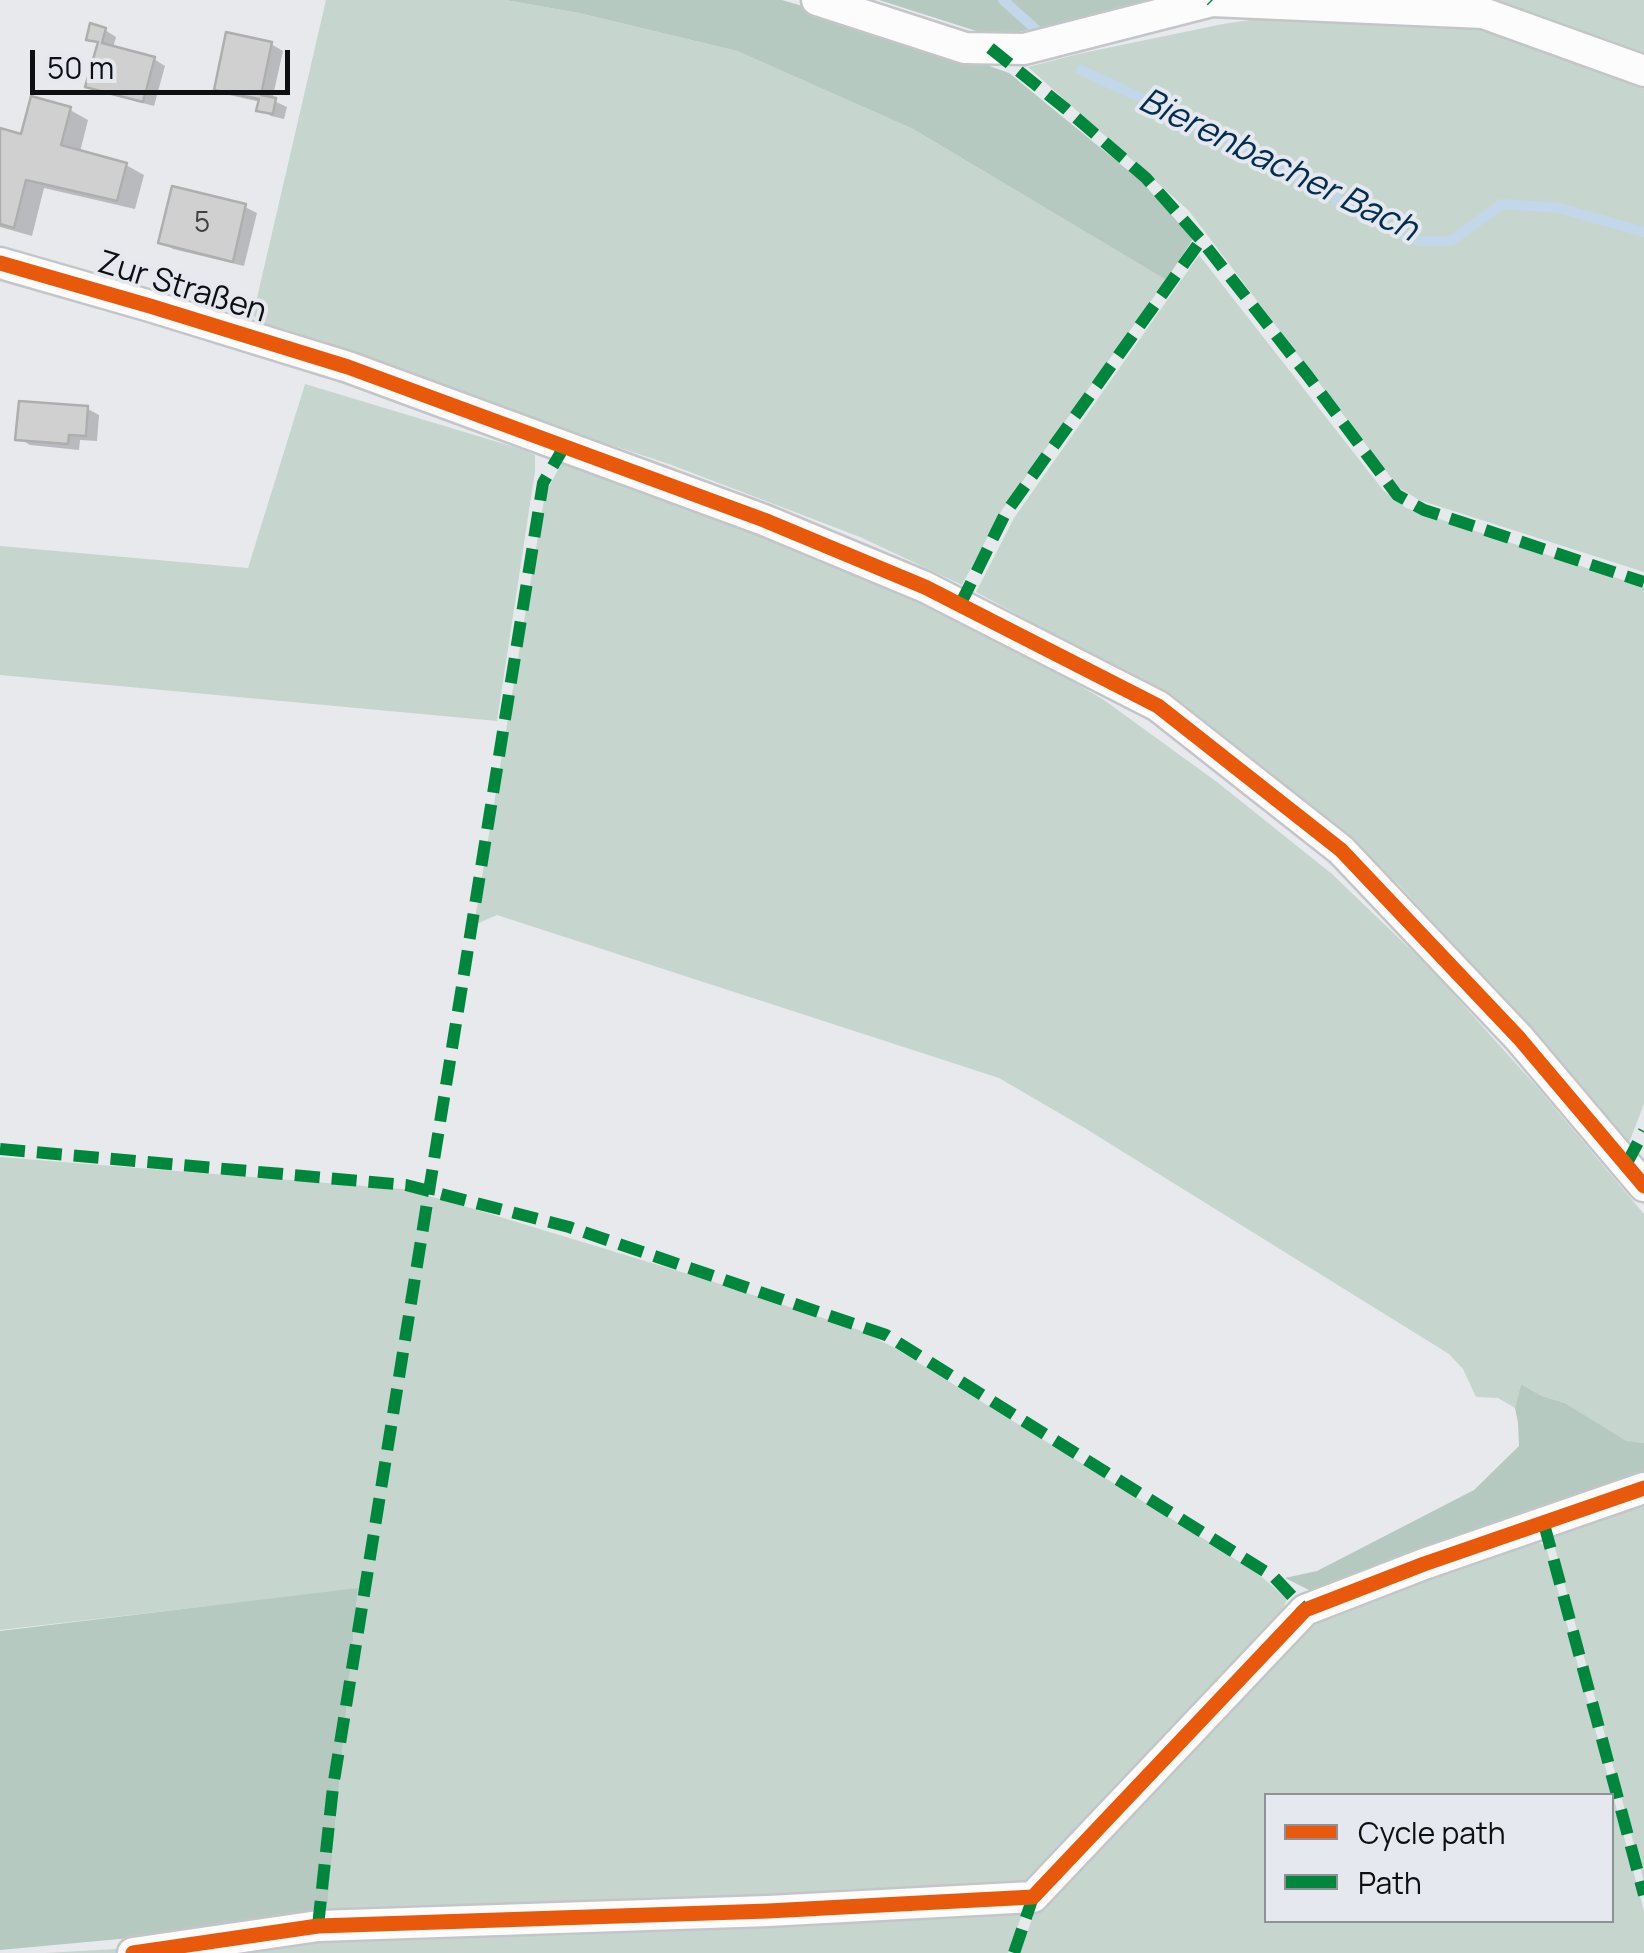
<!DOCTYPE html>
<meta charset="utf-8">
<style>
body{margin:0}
#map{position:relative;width:1644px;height:1953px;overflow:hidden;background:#e8e9ed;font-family:Manrope,sans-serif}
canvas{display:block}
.legend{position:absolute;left:1264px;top:1793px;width:350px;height:130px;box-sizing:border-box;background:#e6e8ef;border:2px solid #909196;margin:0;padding:12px 18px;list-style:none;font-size:30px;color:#0e0f11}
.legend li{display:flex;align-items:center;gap:20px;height:50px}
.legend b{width:50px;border:2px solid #909196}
.scale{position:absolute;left:30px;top:50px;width:260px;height:45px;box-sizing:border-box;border:5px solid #0e0f11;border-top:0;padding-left:12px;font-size:30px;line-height:35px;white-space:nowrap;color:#0e0f11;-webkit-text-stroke:8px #e6e8ef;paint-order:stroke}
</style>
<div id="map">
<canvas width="1644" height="1953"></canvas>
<ul class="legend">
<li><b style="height:12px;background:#e8590c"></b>Cycle path</li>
<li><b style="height:12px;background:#00873e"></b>Path</li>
</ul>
<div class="scale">50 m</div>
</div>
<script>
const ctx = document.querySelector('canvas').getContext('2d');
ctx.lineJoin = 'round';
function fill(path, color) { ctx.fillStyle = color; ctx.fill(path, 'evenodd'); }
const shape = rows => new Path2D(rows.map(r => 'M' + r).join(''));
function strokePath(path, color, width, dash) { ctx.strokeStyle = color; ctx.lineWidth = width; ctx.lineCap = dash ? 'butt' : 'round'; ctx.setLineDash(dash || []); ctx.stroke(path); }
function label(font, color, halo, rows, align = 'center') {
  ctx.font = font + ' Manrope,sans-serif'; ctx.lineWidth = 8; ctx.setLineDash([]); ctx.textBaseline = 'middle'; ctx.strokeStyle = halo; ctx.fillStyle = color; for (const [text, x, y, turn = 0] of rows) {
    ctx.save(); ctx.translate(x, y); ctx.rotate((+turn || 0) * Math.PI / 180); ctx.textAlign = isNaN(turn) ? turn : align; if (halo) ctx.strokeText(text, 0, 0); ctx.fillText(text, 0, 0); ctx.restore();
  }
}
const green = shape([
 [326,0,505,0,579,13,737,51,913,129,1166,280,1002,510,962,585,860,537,669,464,266,332,253,315],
 [1483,0,1644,0,1644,61],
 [1289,14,1431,20,1487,31,1579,60,1644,89,1644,572,1419,500,1398,487,1189,211,1028,67,1078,54,1223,24],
 [1199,255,1383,490,1406,508,1644,587,1644,1104,1629,1143,1462,953,1396,882,1289,793,1161,693,976,592,1014,518],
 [305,384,521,449,535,455,535,471,497,721,0,675,0,546,248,568],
 [569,462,738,524,978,625,1104,700,1217,782,1332,874,1429,967,1537,1087,1644,1214,1644,1443,1626,1442,1565,1403,1542,1396,1521,1384,1515,1408,1498,1398,1476,1397,1463,1369,1449,1354,1083,1127,999,1078,497,915,474,925,545,494,561,464],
 [0,1157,403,1189,454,1203,711,1281,859,1330,893,1347,1217,1547,1262,1577,1287,1599,1281,1614,1050,1865,1027,1880,993,1890,326,1920,358,1589,0,1630],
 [1644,1497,1644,1882,1550,1529],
 [1529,1538,1546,1546,1644,1911,1644,1953,1020,1953,1034,1913,1291,1635,1331,1610],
 [1266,1796,1612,1796,1612,1920,1266,1920],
 [1023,1912,1008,1953,45,1953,380,1934]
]);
const forest = shape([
 [505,0,782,0,917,40,1009,73,1141,181,1193,239,1166,280,913,129,737,51,579,13],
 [879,0,1169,0,995,37],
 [1521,1384,1542,1396,1565,1403,1626,1441,1644,1443,1644,1473,1337,1584,1311,1591,1285,1578,1317,1571,1474,1490,1519,1446,1518,1423,1515,1408],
 [358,1588,326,1920,0,1950,0,1631]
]);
const shadow = shape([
 [105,30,116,37,113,48,154,59,165,66,154,106,100,92,88,85,100,45,89,38],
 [271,44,283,51,272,100,287,107,284,119,271,116,259,109,261,102,229,95,217,89],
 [33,99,70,110,88,120,80,152,126,165,144,175,135,209,44,188,32,236,0,227,0,136,23,137],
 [245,207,257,213,244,266,173,249,161,242],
 [88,409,99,415,97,441,80,440,79,450,30,445,18,438]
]);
const stream = shape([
 [1003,0,1041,34],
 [1081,70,1223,136,1382,224,1419,241,1451,241,1502,204,1559,208,1644,232]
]);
const building = shape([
 [90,23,106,28,102,43,155,57,143,102,85,87,98,42,86,40,90,23],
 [226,32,272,42,261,95,276,98,273,114,256,111,259,99,214,90,226,32],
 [31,96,71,107,61,145,127,163,117,201,26,180,14,228,0,224,0,128,21,134,31,96],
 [172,186,246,204,233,262,158,243,172,186],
 [19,401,88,406,86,436,69,435,68,444,15,440,19,401]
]);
const street = shape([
 [817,0,965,48,1024,49,1212,1,1483,13,1644,71],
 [0,263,150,306,348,367,764,520,925,587,1158,706,1341,850,1519,1038,1644,1186],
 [133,1953,318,1926,768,1911,1033,1897,1305,1610,1424,1564,1644,1488]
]);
const quiet = shape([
 [1211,0,1212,1],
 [990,48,1066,109,1146,178,1201,240,1308,376,1397,495,1424,510,1644,582],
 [960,605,1005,514,1201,240],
 [0,1149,406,1185,569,1227,886,1335,1274,1577,1305,1610],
 [1626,1165,1644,1131],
 [1544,1524,1644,1895],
 [318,1926,333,1787,543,483,564,447],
 [1014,1953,1033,1897]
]);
const cycleway = shape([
 [0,263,150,306,348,367,764,520,925,587,1158,706,1341,850,1519,1038,1644,1186],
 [133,1953,318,1926,768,1911,1033,1897,1305,1610,1424,1564,1644,1488]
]);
const numberNames = [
 ["5",202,224]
];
const streetNames = [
 ["Zur Straßen",182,288,17]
];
const waterNames = [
 ["Bierenbacher Bach",1278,166,26]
];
fill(green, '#c6d6cf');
fill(forest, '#b5c9c0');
fill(shadow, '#0003');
strokePath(stream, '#c4d7ea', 10);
fill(building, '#d1d0d1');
strokePath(building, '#afaeaf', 2.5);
strokePath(street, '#c4c5c8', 35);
strokePath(street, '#fcfcfc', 30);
strokePath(quiet, '#00873e', 12, [25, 12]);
strokePath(cycleway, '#e8590c', 15);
label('28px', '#404042', null, numberNames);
label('32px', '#0e0f11', '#e6e8ef', streetNames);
label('italic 35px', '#022d4f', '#e6e8ef', waterNames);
</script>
